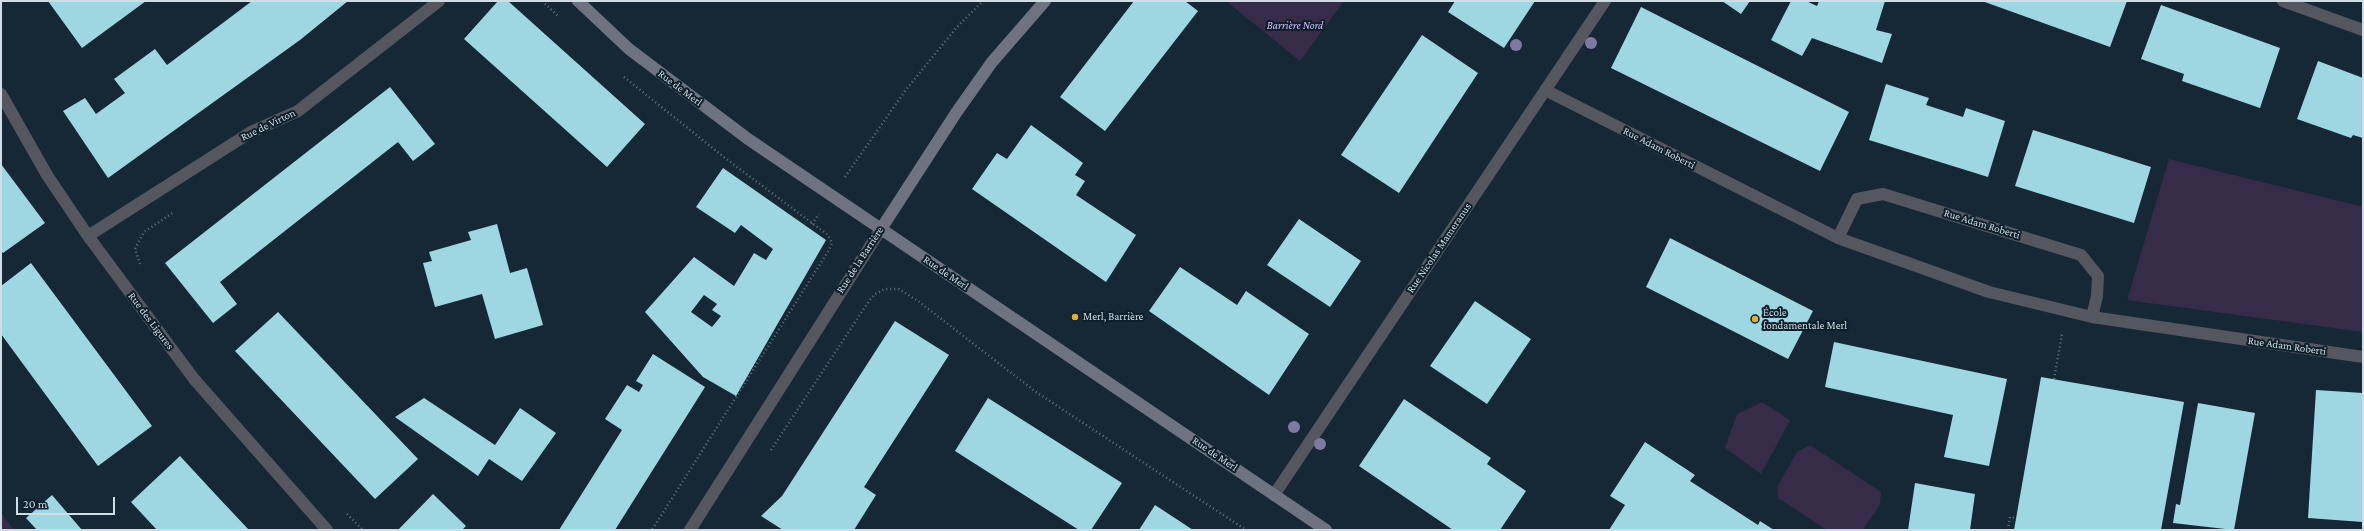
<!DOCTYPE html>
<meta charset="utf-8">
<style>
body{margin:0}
#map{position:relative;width:2364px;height:531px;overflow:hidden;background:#162835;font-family:"Crimson Pro",serif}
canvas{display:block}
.frame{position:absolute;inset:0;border:2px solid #d1dde5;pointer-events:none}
.scale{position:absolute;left:16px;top:497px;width:99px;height:18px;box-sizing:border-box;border:2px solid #d1dde5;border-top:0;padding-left:5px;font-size:12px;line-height:14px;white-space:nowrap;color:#d1dde5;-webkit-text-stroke:3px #0d1f2b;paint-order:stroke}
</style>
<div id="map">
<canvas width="2364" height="531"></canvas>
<div class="frame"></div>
<div class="scale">20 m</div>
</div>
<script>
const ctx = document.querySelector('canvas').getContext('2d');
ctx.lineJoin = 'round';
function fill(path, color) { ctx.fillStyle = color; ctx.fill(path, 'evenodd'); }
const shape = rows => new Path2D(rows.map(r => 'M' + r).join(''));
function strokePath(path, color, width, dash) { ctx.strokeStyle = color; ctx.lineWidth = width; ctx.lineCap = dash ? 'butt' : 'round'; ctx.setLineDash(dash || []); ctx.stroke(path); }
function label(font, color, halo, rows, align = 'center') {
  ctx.font = font + ' "Crimson Pro",serif'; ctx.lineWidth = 4; ctx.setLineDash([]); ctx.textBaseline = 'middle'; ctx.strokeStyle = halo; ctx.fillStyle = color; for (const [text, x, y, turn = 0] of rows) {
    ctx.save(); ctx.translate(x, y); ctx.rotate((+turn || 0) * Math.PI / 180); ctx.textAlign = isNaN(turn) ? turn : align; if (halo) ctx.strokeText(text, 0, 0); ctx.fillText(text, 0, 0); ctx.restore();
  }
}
const green = shape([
 [1226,1,1344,1,1300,61],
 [2169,159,2363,207,2363,332,2127,300],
 [1762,402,1790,420,1761,474,1725,448,1737,414],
 [1810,445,1881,492,1880,504,1863,530,1827,530,1778,498,1778,485,1797,452],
 [1,513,14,530,1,530]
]);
const building = shape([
 [48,1,146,1,82,48],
 [252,1,348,1,300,40,108,178,63,111,85,98,96,114,125,93,114,79,155,49,167,65],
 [498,1,508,1,645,124,607,167,464,39],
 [1134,1,1185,1,1198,11,1105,131,1060,97],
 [1455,1,1535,1,1504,48,1448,12],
 [1722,1,1750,1,1741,14],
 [1791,1,1806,1,1817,6,1819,1,1885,1,1876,30,1892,34,1882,63,1812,38,1802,56,1771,40],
 [1982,1,2127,1,2110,47],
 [2161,5,2280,48,2260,108,2182,81,2184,74,2141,59],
 [1641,7,1849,112,1820,171,1611,68],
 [1422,35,1478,73,1399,193,1341,155],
 [2318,61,2363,78,2363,138,2353,135,2351,138,2297,119],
 [1886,84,1929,98,1926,105,1963,117,1966,108,2005,121,1988,177,1869,140],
 [390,87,435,144,413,161,398,142,220,282,237,304,213,323,165,263],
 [1031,125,1083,163,1075,175,1085,181,1076,195,1136,235,1106,282,972,189,997,153,1007,159],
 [2033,130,2151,167,2134,223,2015,186],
 [1,164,45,223,3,253,1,251],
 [723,168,826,240,736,396,703,377,645,312,694,257,734,286,754,253,766,260,773,249,741,225,735,233,696,207],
 [704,295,717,304,712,310,721,316,712,327,691,312],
 [1299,219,1361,261,1330,307,1267,265],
 [497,224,510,273,527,268,543,325,495,339,482,294,435,307,423,263,432,261,429,252,471,240,468,232],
 [1670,238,1813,311,1788,359,1646,287],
 [31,263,152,426,98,466,1,334,1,286],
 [1180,267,1237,305,1246,291,1309,334,1269,395,1149,311],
 [1475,301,1531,339,1487,404,1430,366],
 [278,312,418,459,375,499,235,351],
 [895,321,949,355,864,487,876,495,854,530,783,530,761,516,782,496],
 [1834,342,2007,379,1989,466,1944,457,1953,415,1825,387],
 [653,354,705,387,615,530,559,530,622,430,605,419,627,385,639,392,643,385,636,381],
 [2041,377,2184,402,2161,530,2014,530],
 [2316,390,2363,393,2363,522,2308,518],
 [424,398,495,445,520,408,556,433,522,481,489,459,478,476,395,417],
 [988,398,1122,483,1091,530,1079,530,955,451],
 [1404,399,1491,458,1487,464,1526,491,1500,530,1453,530,1359,466],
 [2198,403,2255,413,2234,530,2173,523,2176,504,2180,505],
 [1645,442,1695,475,1690,481,1758,525,1760,521,1774,530,1609,530,1625,505,1610,496],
 [180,456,217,496,249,530,157,530,131,502],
 [1915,483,1975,494,1970,530,1908,530],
 [433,494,466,526,462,530,398,530],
 [52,495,82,530,37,530,26,518],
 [1155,505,1187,526,1193,530,1139,530]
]);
const path = shape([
 [542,1,558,16],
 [624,77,725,158,828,235,832,243,829,250,652,530],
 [845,177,905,91,957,27,983,1],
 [812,224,819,214],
 [140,264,135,249,144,232,174,212],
 [2054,379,2062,334],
 [771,450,869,301,875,294,885,289,899,289,918,301,1036,392,1246,530],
 [347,514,363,530],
 [2008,530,2010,517,2016,518]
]);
const street = shape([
 [2283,1,2363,30],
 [1545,90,1838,238,1989,292,2092,317,2363,357],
 [1,94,47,175,88,236,194,379,327,530],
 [88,236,251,132,298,111,439,1],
 [1838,238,1857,199,1883,194,2081,255,2098,276,2097,296,2092,317],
 [1274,495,1605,1],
 [690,530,881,229]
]);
const secondary = shape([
 [578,1,629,49,748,139,1326,530],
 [881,229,956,113,992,62,1045,1]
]);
const trees = [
 [1591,43],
 [1516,45],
 [1294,427],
 [1320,444]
];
const markers = [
 [1075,317,4,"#deb133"],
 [1755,319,4,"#deb133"]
];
const parkNames = [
 ["Barrière Nord",1295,26]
];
const streetNames = [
 ["Rue de Merl",680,88,37],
 ["Rue de Virton",268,125,-26],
 ["Rue Adam Roberti",1659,148,27],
 ["Rue Adam Roberti",1982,224,17],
 ["Rue Nicolas Mameranus",1439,248,-56],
 ["Rue de la Barrière",860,260,-57],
 ["Rue de Merl",946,273,34],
 ["Rue des Ligures",151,321,53],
 ["Rue Adam Roberti",2287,346,8],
 ["Rue de Merl",1215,454,34]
];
const poiNames = [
 ["École",1763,313],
 ["fondamentale Merl",1763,326],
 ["Merl, Barrière",1083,317]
];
fill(green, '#362b49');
fill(building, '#9ed7e1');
strokePath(path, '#61717c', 2.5, [1, 3]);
strokePath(street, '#545760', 12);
strokePath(secondary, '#6e7381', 12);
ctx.fillStyle = '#7e7aa3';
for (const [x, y] of trees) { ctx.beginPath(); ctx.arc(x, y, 6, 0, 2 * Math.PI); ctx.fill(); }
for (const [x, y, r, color] of markers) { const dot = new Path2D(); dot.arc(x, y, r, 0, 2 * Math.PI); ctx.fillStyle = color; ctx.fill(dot); strokePath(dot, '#0d1f2b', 1.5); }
label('italic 11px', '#d4befd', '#0d1f2b', parkNames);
label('11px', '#d1dde5', '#0d1f2b', streetNames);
label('11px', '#d1dde5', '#0d1f2b', poiNames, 'left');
</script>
